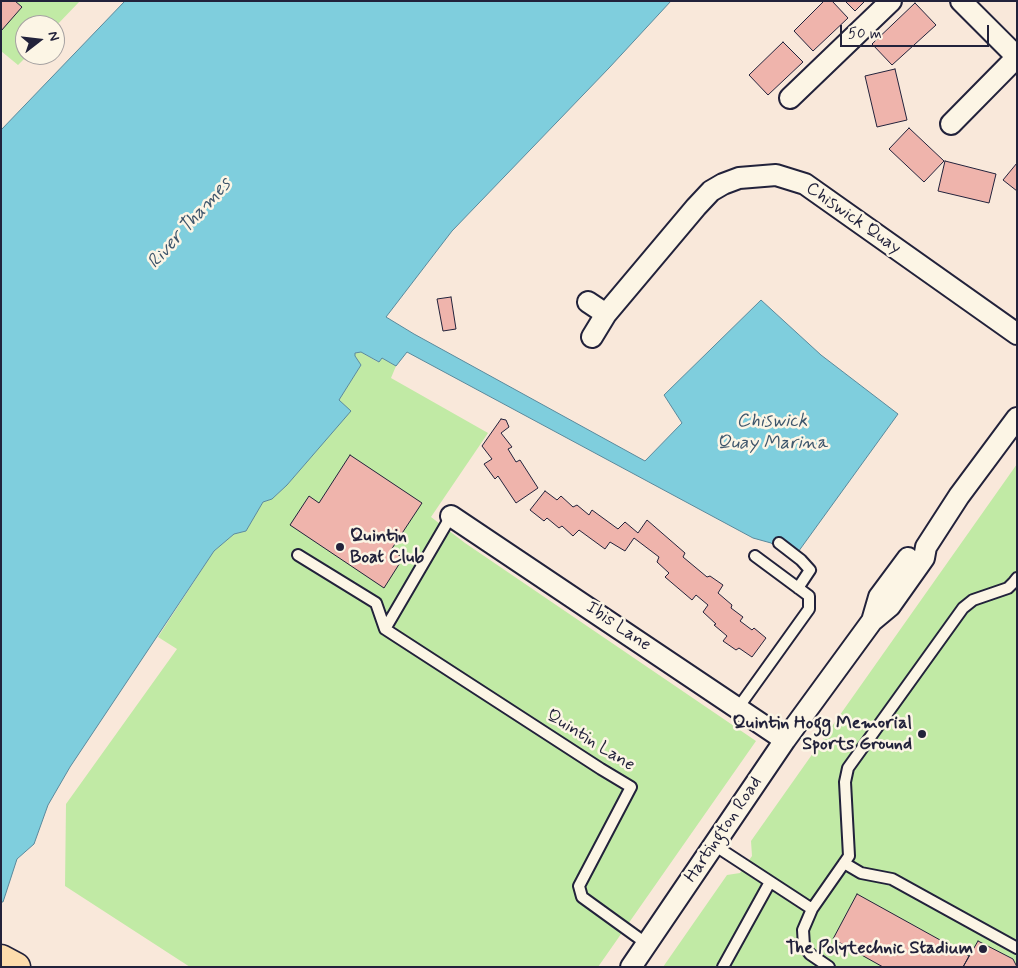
<!DOCTYPE html>
<style>
body{margin:0}
#map{position:relative;width:1018px;height:968px;overflow:hidden;background:#f9e8da;font-family:Mynerve,sans-serif}
canvas{display:block}
.frame{position:absolute;inset:0;border:2px solid #22223b;pointer-events:none}
.north{position:absolute;left:15px;top:15px;width:50px;height:50px;box-sizing:border-box;background:#fcf5e5;border:1px solid #a5a1a1;border-radius:50%;rotate:74deg;font-size:14px;font-weight:700;line-height:20px;text-align:center;color:#22223b}
.north::after{content:'';display:block;margin:auto;width:18px;height:22px;background:#22223b;clip-path:polygon(50% 0,100% 100%,50% 72%,0 100%)}
.scale{position:absolute;left:840px;top:25px;width:149px;height:22px;box-sizing:border-box;border:2px solid #22223b;border-top:0;padding-left:6px;font-size:15px;line-height:18px;white-space:nowrap;color:#22223b;-webkit-text-stroke:4px #fcf5e5;paint-order:stroke}
</style>
<div id="map">
<canvas width="1018" height="968"></canvas>
<div class="frame"></div>
<div class="north">N</div>
<div class="scale">50 m</div>
</div>
<script>
const ctx = document.querySelector('canvas').getContext('2d');
ctx.lineJoin = 'round';
function fill(path, color) { ctx.fillStyle = color; ctx.fill(path, 'evenodd'); }
const shape = rows => new Path2D(rows.map(r => 'M' + r).join(''));
function strokePath(path, color, width, dash) { ctx.strokeStyle = color; ctx.lineWidth = width; ctx.lineCap = dash ? 'butt' : 'round'; ctx.setLineDash(dash || []); ctx.stroke(path); }
function label(font, color, halo, rows, align = 'center') {
  ctx.font = font + ' Mynerve,sans-serif'; ctx.lineWidth = 5; ctx.setLineDash([]); ctx.textBaseline = 'middle'; ctx.strokeStyle = halo; ctx.fillStyle = color; for (const [text, x, y, turn = 0] of rows) {
    ctx.save(); ctx.translate(x, y); ctx.rotate((+turn || 0) * Math.PI / 180); ctx.textAlign = isNaN(turn) ? turn : align; if (halo) ctx.strokeText(text, 0, 0); ctx.fillText(text, 0, 0); ctx.restore();
  }
}
const green = shape([
 [1,1,80,1,55,27,55,25,25,25,25,55,28,55,18,65,1,51],
 [361,352,378,362,382,358,396,366,391,378,488,433,431,517,465,543,756,741,598,967,190,967,65,886,66,804,177,649,158,637,214,551,234,534,246,531,263,502,272,499,287,485,350,411,339,400,361,365,355,356,355,353],
 [1017,464,1017,967,663,967,727,875,740,873,752,856,751,841]
]);
const water = shape([
 [125,1,671,1,609,68,452,231,386,317,414,334,645,461,682,423,664,395,761,300,821,355,898,414,793,559,771,543,753,538,407,352,396,366,382,358,379,362,361,352,355,353,355,356,361,365,339,400,351,411,287,485,272,499,263,502,246,531,234,534,214,551,70,767,48,805,34,844,17,859,3,902,1,902,1,130,125,1]
]);
const building = shape([
 [1,1,15,1,22,7,1,31,1,1],
 [824,1,832,1,848,18,813,51,794,31,824,1],
 [845,1,865,1,855,11,845,1],
 [915,3,936,25,892,65,872,44,915,3],
 [783,42,803,62,768,95,749,75,783,42],
 [895,69,907,120,877,127,865,76,895,69],
 [909,128,944,161,924,182,889,149,909,128],
 [945,161,996,174,989,203,938,191,945,161],
 [1017,163,1017,191,1003,180,1017,163],
 [451,297,456,329,443,331,437,299,451,297],
 [501,419,506,420,509,427,501,433,512,447,508,449,516,462,520,460,538,488,516,503,498,476,495,479,484,464,492,459,482,446,501,419],
 [350,455,422,503,391,550,403,558,384,588,290,525,309,496,319,503,350,455],
 [545,491,557,500,561,496,573,507,577,505,589,515,592,510,618,529,625,522,638,533,647,520,685,553,683,557,707,577,710,576,723,585,718,593,732,605,731,608,743,617,740,621,752,630,754,628,766,638,752,657,739,648,736,650,723,641,727,636,714,625,716,624,703,612,708,605,696,595,692,600,665,577,669,573,657,562,659,557,634,538,625,551,610,542,605,549,579,530,573,536,562,526,559,528,547,518,544,521,530,510,545,491],
 [857,894,969,956,963,967,883,967,833,939,857,894],
 [978,941,1013,959,1017,967,963,967,978,941]
]);
const service = shape([
 [779,543,801,560,810,570,798,588],
 [298,555,376,603,385,629,451,516],
 [385,629,601,769,631,787,579,886,582,897,647,944],
 [738,708,809,609,809,596,755,556],
 [714,845,812,909,849,856,845,782,848,768,963,608,973,600,1008,588,1013,583,1017,578],
 [844,863,861,873,892,879,1017,948],
 [812,909,803,930,804,946,810,954,829,967],
 [723,967,770,882]
]);
const minor = shape([
 [961,1,1017,57],
 [790,98,891,1],
 [951,124,1017,57],
 [588,302,606,314],
 [592,337,606,314,696,207,711,191,723,184,739,178,776,175,805,184,1017,334],
 [451,516,785,740],
 [872,621,879,597,908,558],
 [631,967,785,740,872,621,890,606,924,558,926,547,959,496,1017,418]
]);
const trunk = shape([
 [1,959,16,967]
]);
const markers = [
 [340,547,5,"#22223b"],
 [922,734,5,"#22223b"],
 [983,949,5,"#22223b"]
];
const streetNames = [
 ["Chiswick Quay",853,219,35],
 ["Ibis Lane",618,627,34],
 ["Quintin Lane",590,741,32],
 ["Hartington Road",724,830,-56]
];
const poiNames = [
 ["Quintin",350,537,"left"],
 ["Boat Club",350,558,"left"],
 ["Quintin Hogg Memorial",912,724],
 ["Sports Ground",912,745],
 ["The Polytechnic Stadium",973,949]
];
const waterNames = [
 ["River Thames",190,224,-48],
 ["Chiswick",772,422],
 ["Quay Marina",772,444]
];
fill(green, '#c1eaa5');
fill(water, '#7fcedd');
strokePath(water, '#5a899c', 1);
fill(building, '#efb4ac');
strokePath(building, '#22223b', 1);
strokePath(service, '#22223b', 14);
strokePath(minor, '#22223b', 24);
strokePath(trunk, '#22223b', 31);
strokePath(service, '#fcf5e5', 10);
strokePath(minor, '#fcf5e5', 20);
strokePath(trunk, '#fddcac', 28);
for (const [x, y, r, color] of markers) { const dot = new Path2D(); dot.arc(x, y, r, 0, 2 * Math.PI); ctx.fillStyle = color; ctx.fill(dot); strokePath(dot, '#fcf5e5', 2); }
label('18px', '#22223b', '#fcf5e5', streetNames);
label('bold 18px', '#22223b', '#fcf5e5', poiNames, 'right');
label('italic 19px', '#3e566c', '#fcf5e5', waterNames);
</script>
